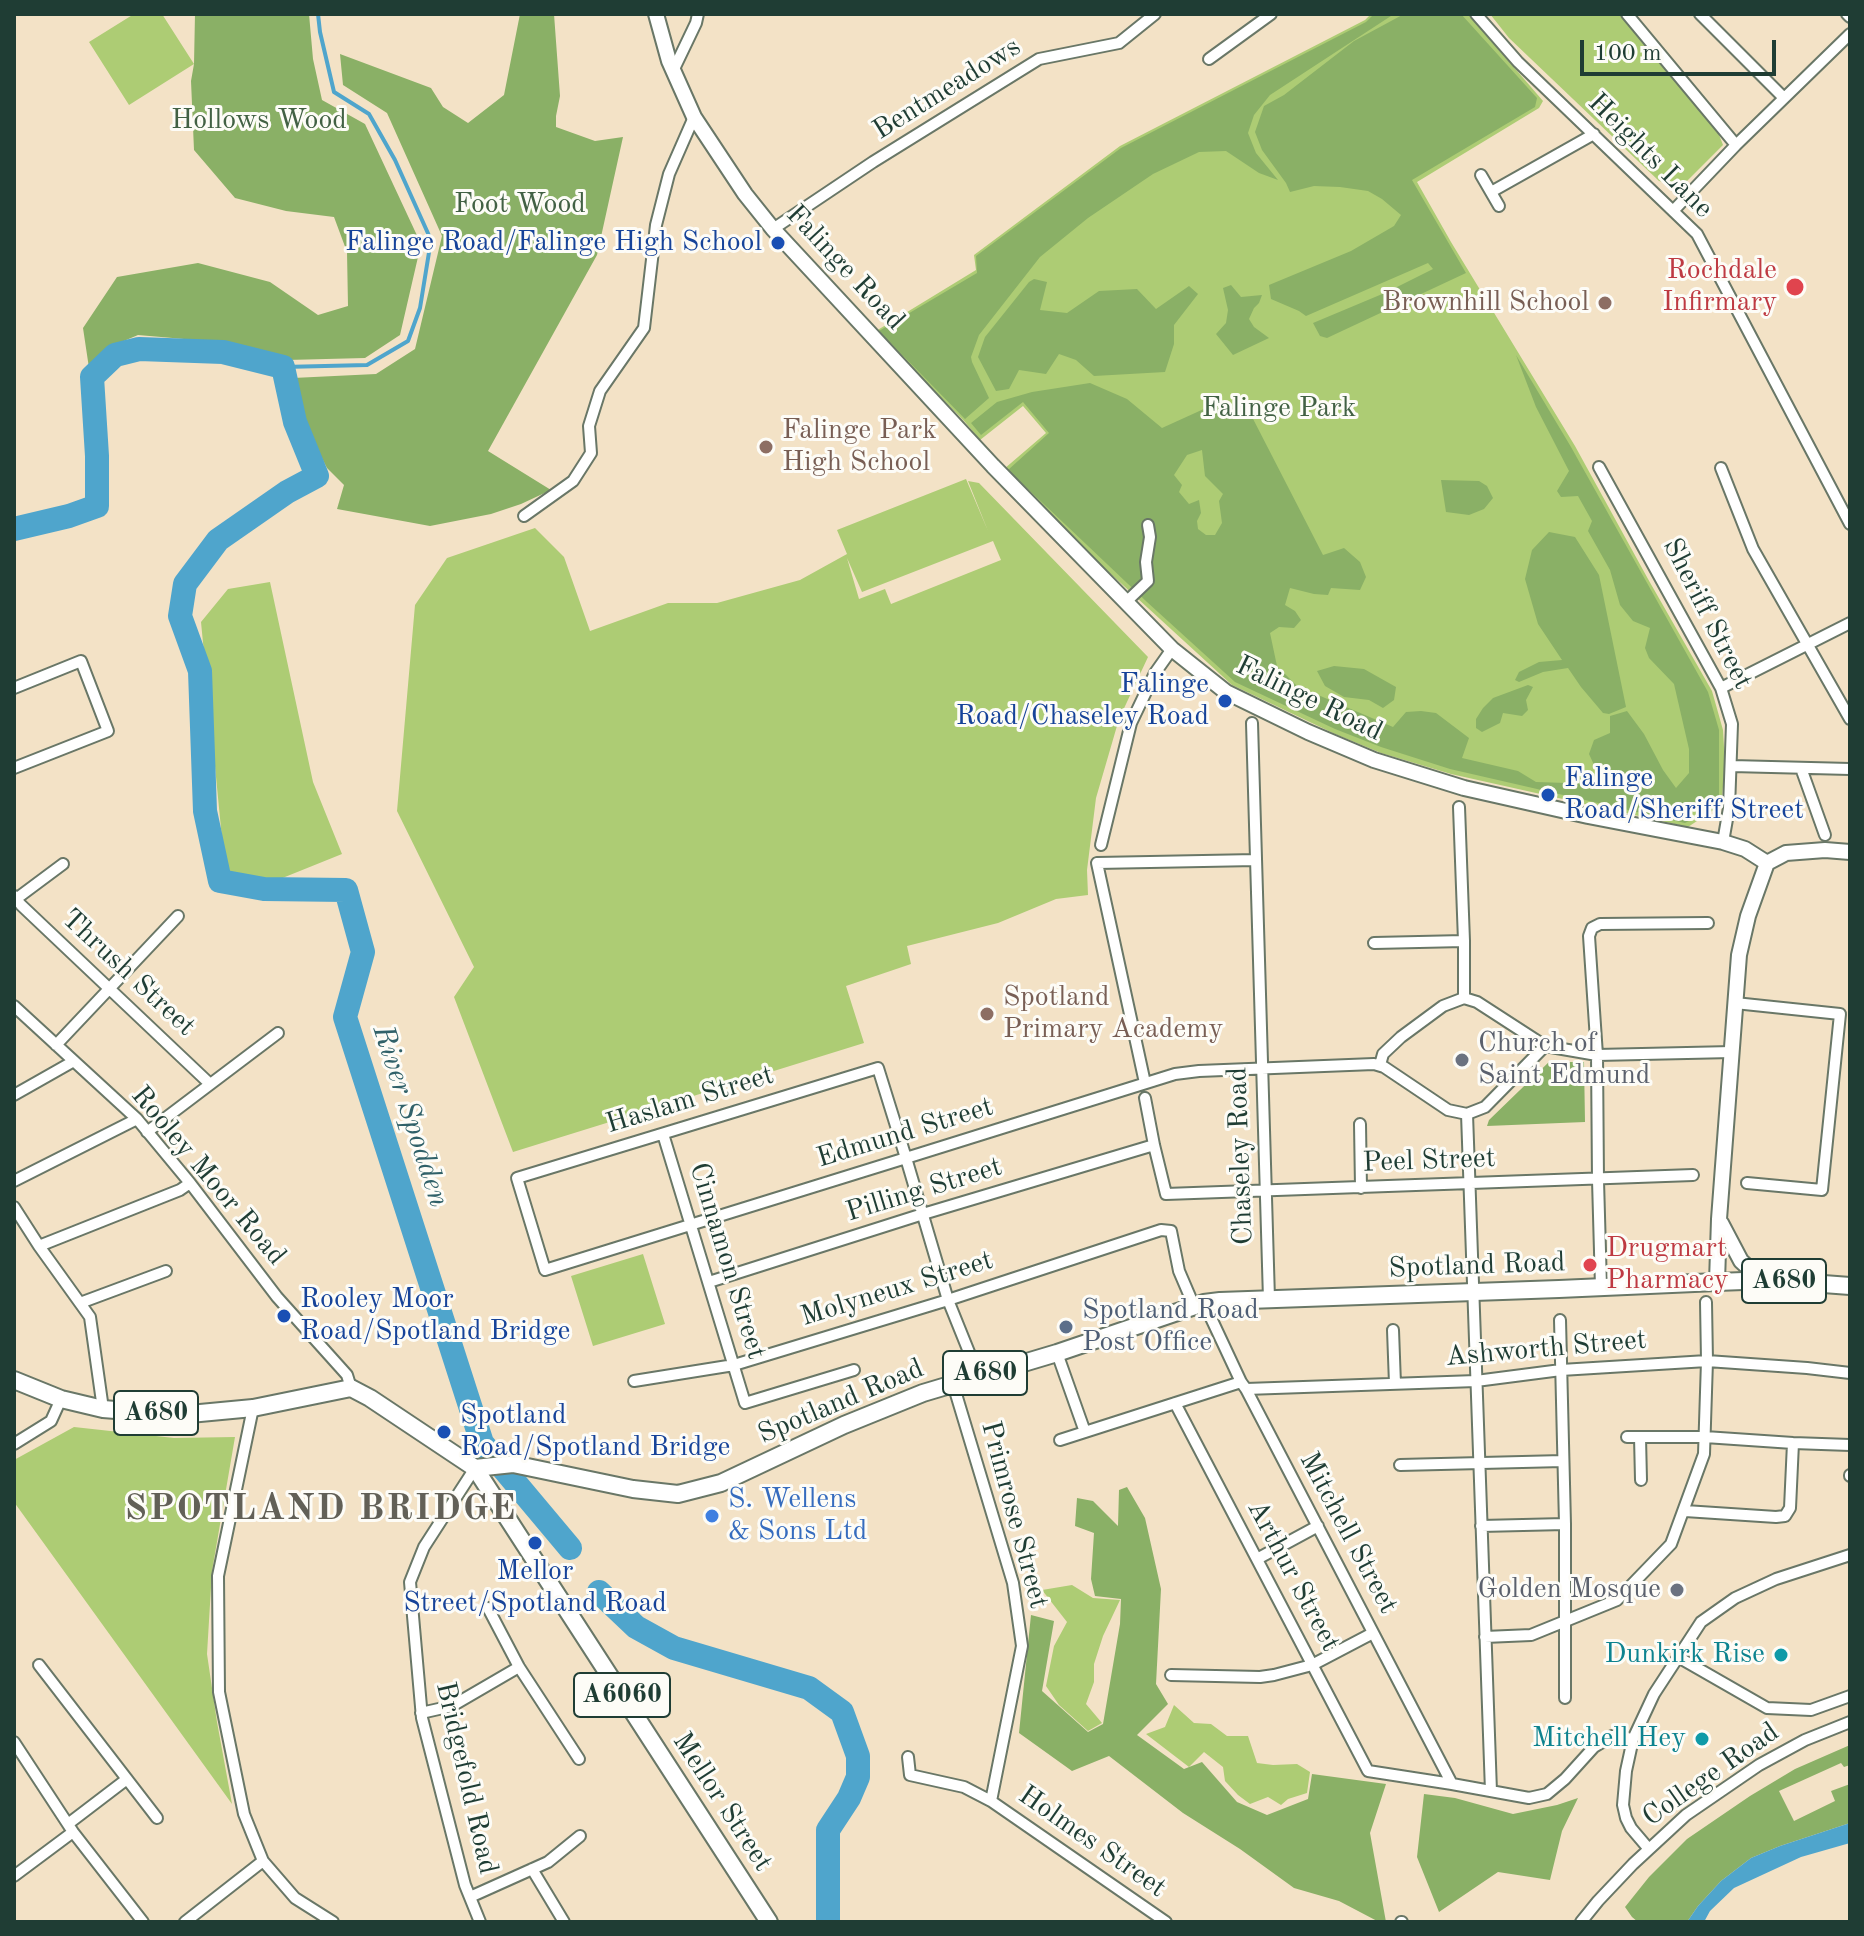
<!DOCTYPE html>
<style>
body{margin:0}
#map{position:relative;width:1864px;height:1936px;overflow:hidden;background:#f3e2c6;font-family:"Old Standard TT",serif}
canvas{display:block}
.frame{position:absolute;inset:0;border:16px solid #1f3d34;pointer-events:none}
.scale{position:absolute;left:1580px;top:40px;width:196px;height:36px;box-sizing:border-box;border:4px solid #1f3d34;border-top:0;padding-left:10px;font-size:24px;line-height:28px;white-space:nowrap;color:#1f3d34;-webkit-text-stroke:6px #fdfcf7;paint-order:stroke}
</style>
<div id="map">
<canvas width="1864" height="1936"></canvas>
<div class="frame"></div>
<div class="scale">100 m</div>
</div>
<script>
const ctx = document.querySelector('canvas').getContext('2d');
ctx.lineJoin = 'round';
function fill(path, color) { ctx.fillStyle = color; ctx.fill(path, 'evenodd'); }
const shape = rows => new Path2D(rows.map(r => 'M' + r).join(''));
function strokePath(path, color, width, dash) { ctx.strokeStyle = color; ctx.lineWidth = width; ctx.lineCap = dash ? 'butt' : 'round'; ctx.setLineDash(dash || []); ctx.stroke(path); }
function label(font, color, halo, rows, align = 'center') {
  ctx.font = font + ' "Old Standard TT",serif'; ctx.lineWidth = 6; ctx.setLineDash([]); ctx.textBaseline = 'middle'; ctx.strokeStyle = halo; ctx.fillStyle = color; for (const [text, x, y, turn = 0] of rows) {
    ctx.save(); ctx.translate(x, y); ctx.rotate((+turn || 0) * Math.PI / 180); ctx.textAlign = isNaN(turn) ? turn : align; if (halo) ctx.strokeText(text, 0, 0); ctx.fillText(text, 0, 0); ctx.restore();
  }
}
const green = shape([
 [134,14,162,14,194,64,129,105,89,42],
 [1371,14,1468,14,1543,101,1539,108,1417,182,1451,242,1575,446,1648,579,1712,691,1723,730,1725,764,1722,798,1721,805,1688,827,1451,774,1381,753,1335,734,1232,685,1053,521,1004,469,1046,433,1023,406,980,440,965,422,876,331,976,270,974,255,1120,146,1365,20],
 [1490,14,1621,14,1718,132,1723,145,1681,187,1659,181,1509,38],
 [966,479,988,531,968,481,979,483,1148,657,1119,719,1096,798,1087,870,1088,895,1056,899,998,923,907,946,911,964,846,986,864,1043,513,1152,454,997,474,967,397,811,415,605,447,558,535,528,564,557,590,631,668,603,717,603,800,580,847,554,837,530],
 [993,541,1001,560,891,604,885,589,859,599,847,558,862,592],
 [270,582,313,782,342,854,275,881,226,880,201,622,228,589],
 [643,1254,665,1324,593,1346,571,1276],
 [74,1427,174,1438,235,1437,212,1571,207,1654,217,1722,232,1804,14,1502,14,1460],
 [1072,1585,1093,1598,1120,1600,1103,1636,1094,1664,1094,1682,1086,1704,1102,1723,1088,1731,1059,1705,1046,1686,1054,1646,1067,1622,1042,1590],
 [1174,1705,1194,1723,1211,1724,1227,1736,1248,1736,1257,1763,1273,1765,1297,1764,1310,1772,1307,1793,1288,1799,1281,1805,1268,1797,1250,1804,1238,1795,1225,1781,1223,1767,1204,1752,1189,1767,1146,1734,1165,1727]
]);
const forest = shape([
 [195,14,309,14,313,59,322,100,365,124,421,244,400,335,365,358,287,360,230,343,138,335,112,346,89,368,83,328,117,277,198,263,270,282,318,315,348,306,347,252,334,217,286,211,235,198,194,150,191,81,194,64],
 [520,14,554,14,560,96,556,116,556,127,595,141,623,137,597,255,488,451,551,490,521,504,491,514,430,526,337,509,344,485,327,468,309,433,293,378,376,374,415,349,442,236,387,113,343,85,340,54,431,88,443,107,468,123,504,95],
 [1374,14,1394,14,1270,95,1254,115,1248,133,1256,153,1278,180,1259,173,1226,151,1199,152,1153,174,1088,218,1040,257,979,335,971,357,972,362,989,398,965,419,879,331,977,273,976,256,1121,148,1366,22],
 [1404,14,1461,14,1537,98,1535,107,1412,180,1466,273,1327,338,1320,336,1313,323,1387,292,1433,269,1428,263,1306,316,1299,311,1271,299,1269,285,1351,251,1394,226,1401,215,1382,199,1368,191,1340,187,1314,186,1290,192,1286,183,1262,150,1255,132,1264,106,1284,95,1354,41],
 [1034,279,1047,282,1040,310,1067,313,1099,291,1137,289,1156,309,1189,286,1198,294,1174,325,1174,344,1165,372,1094,376,1076,360,1059,354,1046,374,1019,370,1009,389,996,391,978,357,985,337,1029,282],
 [1231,285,1241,297,1262,295,1259,303,1254,308,1249,319,1254,327,1269,338,1233,355,1216,334,1226,323,1228,310,1223,288],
 [1516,355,1571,447,1708,692,1719,730,1719,796,1715,803,1707,805,1702,802,1688,811,1691,820,1685,823,1450,769,1381,747,1335,729,1235,682,1147,602,1008,470,1049,433,1023,402,981,435,971,423,997,402,1032,392,1090,383,1127,399,1162,428,1217,403,1250,413,1323,555,1344,548,1360,562,1366,577,1360,590,1331,588,1328,595,1314,594,1290,588,1285,605,1295,611,1301,620,1294,628,1279,627,1270,633,1277,666,1297,686,1393,727,1406,712,1421,711,1436,713,1469,738,1462,758,1518,771,1536,782,1597,784,1595,767,1589,754,1594,740,1610,733,1610,716,1627,711,1644,734,1663,770,1676,788,1689,773,1689,749,1674,684,1649,658,1645,648,1650,628,1633,621,1620,605,1610,570,1588,531,1592,521,1578,496,1561,497,1557,491,1569,471,1536,407],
 [1202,450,1205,476,1223,494,1219,501,1222,523,1215,535,1206,535,1198,529,1197,521,1201,513,1199,500,1189,504,1179,492,1182,485,1174,475,1187,455],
 [1441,480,1479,481,1487,486,1493,498,1484,509,1469,515,1446,512],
 [1549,532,1575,537,1599,575,1626,707,1609,714,1603,713,1581,687,1568,668,1543,672,1519,682,1515,680,1519,672,1539,662,1562,660,1538,624,1525,579,1532,550],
 [1334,666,1364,669,1396,687,1394,700,1383,708,1369,700,1344,697,1325,686,1317,671],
 [1528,685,1533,687,1526,700,1528,710,1522,716,1503,713,1500,723,1482,732,1476,728,1476,719,1483,708,1493,698],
 [1551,1060,1562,1062,1584,1062,1585,1122,1487,1126,1489,1120],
 [1127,1487,1145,1518,1161,1589,1156,1684,1168,1704,1137,1735,1184,1769,1202,1762,1237,1802,1267,1815,1308,1799,1312,1774,1386,1784,1370,1833,1386,1922,1379,1922,1339,1901,1294,1888,1240,1849,1183,1813,1109,1756,1072,1771,1019,1733,1031,1615,1054,1621,1042,1691,1088,1732,1103,1724,1120,1624,1121,1599,1095,1596,1091,1579,1094,1533,1075,1526,1077,1498,1093,1501,1118,1526,1119,1490],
 [1850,1745,1850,1765,1844,1767,1841,1763,1779,1791,1794,1821,1835,1801,1831,1791,1850,1784,1850,1823,1780,1846,1751,1858,1721,1881,1698,1906,1687,1922,1638,1922,1632,1917,1625,1907,1649,1877,1687,1839,1750,1796,1795,1769],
 [1424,1794,1455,1798,1513,1814,1557,1805,1578,1798,1562,1831,1550,1880,1498,1872,1439,1912,1417,1857]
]);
const water = shape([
 [1850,1823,1850,1843,1801,1857,1734,1888,1710,1911,1704,1922,1687,1922,1698,1906,1721,1881,1751,1858,1780,1846]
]);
const stream = shape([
 [283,367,367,365,408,341,420,308,431,240,395,160,369,114,334,92,320,32,318,14]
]);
const river = shape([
 [14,529,69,516,97,506,97,456,92,377,115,355,139,349,223,352,283,367,295,422,317,476,287,492,218,540,185,584,180,616,200,671,205,811,220,881,264,889,346,890,363,952,345,1017,482,1443,570,1548],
 [599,1592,636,1627,674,1648,809,1688,842,1712,858,1756,858,1777,849,1798,828,1830,828,1922]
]);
const street = shape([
 [1476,14,1518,62,1697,234,1850,524],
 [1627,14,1736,145],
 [1700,14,1784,98],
 [1847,14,1850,17],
 [1209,59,1271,14],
 [673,71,696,23,698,14],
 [1481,175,1499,206],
 [1491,192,1594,134],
 [1673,211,1736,145,1850,34],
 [773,229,873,162,1039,59,1119,43,1155,14],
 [1599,467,1721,688,1732,724,1729,808,1723,842],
 [1721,468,1753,549,1850,719],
 [524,516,573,481,591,453,589,426,600,391,644,328,656,225,669,174,694,117],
 [1126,602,1148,581,1146,562,1150,537,1148,525],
 [14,688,81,661,108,731,14,768],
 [1721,688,1850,623],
 [1252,723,1269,1299],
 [1732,766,1850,769],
 [1801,768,1825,835],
 [1459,807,1464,941,1464,998],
 [1101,845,1131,723,1155,673,1172,649],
 [14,896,21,905,210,1084],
 [16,899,63,864],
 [1374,943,1464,941],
 [1735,1003,1840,1014,1822,1190,1747,1183],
 [14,1006,137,1119,190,1183,277,1297,347,1375,351,1388],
 [56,1045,178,916],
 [1545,1046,1597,1055,1732,1052],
 [1145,1083,1097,863,1256,860],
 [14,1095,74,1061],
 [1145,1098,1154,1145,1166,1194,1693,1175],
 [1467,1114,1491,1791],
 [1360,1124,1361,1188],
 [147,1132,278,1033],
 [663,1134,745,1403,854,1370],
 [14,1181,137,1119],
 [14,1207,39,1246,90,1317,103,1409],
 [39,1246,180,1190,190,1183],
 [709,1282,923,1214,1154,1145],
 [1601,1287,1598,1180,1597,1055,1589,936,1592,928,1600,924,1708,923],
 [80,1303,166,1271],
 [1204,1303,1241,1382,1246,1389,1452,1784],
 [1560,1320,1565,1524,1565,1698],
 [1393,1330,1395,1384],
 [1057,1353,1085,1432],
 [973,1362,948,1300,906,1158,878,1068,517,1178,545,1270,906,1158,1175,1074,1199,1071,1374,1064,1384,1067,1448,1110,1467,1114,1485,1107,1545,1046,1477,1002,1464,998,1443,1006,1401,1037,1383,1054,1380,1065],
 [634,1381,734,1365,948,1300,1161,1230,1171,1231,1179,1271,1194,1306],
 [953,1384,1013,1583,1022,1646,991,1801],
 [1246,1389,1476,1381,1561,1370,1707,1361,1807,1368,1850,1373],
 [1175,1403,1368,1771,1452,1784,1529,1798,1547,1794,1565,1779,1594,1747,1612,1736,1633,1739],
 [253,1408,218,1576,219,1692,244,1814,263,1861,295,1898,333,1922],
 [1627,1437,1705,1437,1793,1443,1850,1445],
 [1640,1437,1641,1480],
 [1060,1440,1241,1382],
 [14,1444,51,1421,61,1399],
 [1400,1465,1563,1461],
 [475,1468,424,1547,410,1582,422,1718,465,1885,480,1922],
 [1850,1475,1850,1476],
 [1685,1511,1776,1517,1785,1516,1790,1508,1793,1443],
 [1481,1526,1565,1524],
 [1257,1559,1318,1526],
 [488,1608,519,1667,579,1759],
 [1485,1637,1531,1635,1617,1600,1671,1544,1704,1454,1707,1361,1706,1302],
 [1678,1657,1767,1708,1811,1710,1850,1696],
 [39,1665,157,1818],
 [1171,1675,1260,1677,1274,1675,1312,1665,1373,1633],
 [421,1713,452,1706,519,1667],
 [14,1742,73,1832,143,1922],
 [908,1757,910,1775,964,1787,991,1801,1166,1922],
 [68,1824,127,1779],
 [1648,1848,1631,1828,1626,1818,1623,1805,1626,1771,1633,1739,1654,1694,1701,1622,1735,1598,1776,1579,1850,1555],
 [532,1869,564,1922],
 [14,1876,73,1832],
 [470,1897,548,1862,580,1836],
 [185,1922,263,1861],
 [1401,1922,1402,1922],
 [1581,1922,1598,1901,1633,1864,1686,1815,1759,1765,1805,1740,1850,1722]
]);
const secondary = shape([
 [656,14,669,61,694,117,745,194,773,229,993,466,1172,649,1226,692,1308,732,1374,760,1464,788,1588,816,1723,842,1745,849,1767,863],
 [1767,863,1786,853,1825,850,1850,852],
 [1721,1223,1741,1261,1752,1271,1770,1280],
 [1717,1282,1719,1219,1739,955,1748,916,1767,863]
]);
const primary = shape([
 [14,1380,61,1399,103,1409,179,1415,253,1408,351,1388,370,1398,475,1468,513,1464,633,1489,678,1494,721,1483,844,1425,923,1393,1057,1353,1204,1303,1220,1301,1559,1289,1717,1282,1770,1280,1850,1286],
 [475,1468,769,1922]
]);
const markers = [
 [778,243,8,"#1a4fb4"],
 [1795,287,10,"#e0444e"],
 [1605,303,8,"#8d6e63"],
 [766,447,8,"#8d6e63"],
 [1225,701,8,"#1a4fb4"],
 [1548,795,8,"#1a4fb4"],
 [987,1014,8,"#8d6e63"],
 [1462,1060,8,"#6b7280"],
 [1590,1265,8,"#e0444e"],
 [284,1316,8,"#1a4fb4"],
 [1066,1327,8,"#5c6f8a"],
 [444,1432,8,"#1a4fb4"],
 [712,1516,8,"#3f7fe0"],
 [535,1543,8,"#1a4fb4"],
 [1677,1590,8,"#6b7280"],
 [1781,1655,8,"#0f9aa8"],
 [1702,1739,8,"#0f9aa8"]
];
const shields = [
 [1784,1281,84],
 [985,1373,84],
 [156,1413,84],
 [622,1695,96]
];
const shieldNames = [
 ["A680",1784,1281],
 ["A680",985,1373],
 ["A680",156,1413],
 ["A6060",622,1695]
];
const streetNames = [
 ["Bentmeadows",947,89,-32],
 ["Heights Lane",1650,156,45],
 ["Falinge Road",845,268,47],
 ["Sheriff Street",1707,614,63],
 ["Falinge Road",1309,699,26],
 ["Thrush Street",128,973,43],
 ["Haslam Street",690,1100,-17],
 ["Edmund Street",905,1133,-17],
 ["Chaseley Road",1241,1156,-92],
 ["Peel Street",1429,1161,-2],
 ["Rooley Moor Road",208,1176,50],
 ["Pilling Street",924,1190,-17],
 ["Cinnamon Street",727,1261,73],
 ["Spotland Road",1477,1266,-2],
 ["Molyneux Street",897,1289,-17],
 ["Ashworth Street",1546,1349,-5],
 ["Spotland Road",841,1402,-23],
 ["Primrose Street",1014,1515,75],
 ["Mitchell Street",1348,1533,62],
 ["Arthur Street",1293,1576,62],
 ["College Road",1711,1775,-35],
 ["Bridgefold Road",466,1778,77],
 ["Mellor Street",722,1802,57],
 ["Holmes Street",1092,1842,35]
];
const parkNames = [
 ["Hollows Wood",259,121],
 ["Foot Wood",520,205],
 ["Falinge Park",1279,409]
];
const transitNames = [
 ["Falinge Road/Falinge High School",762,243,"right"],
 ["Falinge",1209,685,"right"],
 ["Road/Chaseley Road",1209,717,"right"],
 ["Falinge",1564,779],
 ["Road/Sheriff Street",1564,811],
 ["Rooley Moor",300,1300],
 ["Road/Spotland Bridge",300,1332],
 ["Spotland",460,1416],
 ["Road/Spotland Bridge",460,1448],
 ["Mellor",535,1572,"center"],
 ["Street/Spotland Road",535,1604,"center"]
];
const healthNames = [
 ["Rochdale",1777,271],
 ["Infirmary",1777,303],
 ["Drugmart",1606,1249,"left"],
 ["Pharmacy",1606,1281,"left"]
];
const educationNames = [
 ["Brownhill School",1589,303,"right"],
 ["Falinge Park",782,431],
 ["High School",782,463],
 ["Spotland",1003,998],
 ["Primary Academy",1003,1030]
];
const worshipNames = [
 ["Church of",1478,1044],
 ["Saint Edmund",1478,1076],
 ["Golden Mosque",1661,1590,"right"]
];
const serviceNames = [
 ["Spotland Road",1082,1311],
 ["Post Office",1082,1343]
];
const shopNames = [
 ["S. Wellens",728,1500],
 ["& Sons Ltd",728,1532]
];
const cultureNames = [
 ["Dunkirk Rise",1765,1655],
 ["Mitchell Hey",1686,1739]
];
const waterNames = [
 ["River Spodden",410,1116,72]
];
const districtNames = [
 ["SPOTLAND BRIDGE",321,1510]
];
fill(green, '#adcc74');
fill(forest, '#8ab066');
fill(water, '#4fa5cc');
strokePath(stream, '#4fa5cc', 4);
strokePath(river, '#4fa5cc', 24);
strokePath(street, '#697767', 14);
strokePath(secondary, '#697767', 18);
strokePath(primary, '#697767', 20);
strokePath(street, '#fff', 10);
strokePath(secondary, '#fff', 14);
strokePath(primary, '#fff', 16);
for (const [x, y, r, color] of markers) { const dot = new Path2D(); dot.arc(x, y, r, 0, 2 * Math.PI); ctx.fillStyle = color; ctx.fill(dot); strokePath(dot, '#fdfcf7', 3); }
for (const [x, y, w] of shields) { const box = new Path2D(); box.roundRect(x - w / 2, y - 22, w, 44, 6); ctx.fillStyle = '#fdfcf7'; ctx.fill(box); strokePath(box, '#1f3d34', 2); }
label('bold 26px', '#1f3d34', null, shieldNames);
label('28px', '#1f3d34', '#fdfcf7', streetNames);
label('28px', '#426144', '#fdfcf7', parkNames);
label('28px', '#164399', '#fdfcf7', transitNames, 'left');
label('28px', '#be3a42', '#fdfcf7', healthNames, 'right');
label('28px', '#785e54', '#fdfcf7', educationNames, 'left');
label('28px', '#5b616d', '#fdfcf7', worshipNames, 'left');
label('28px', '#4e5e75', '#fdfcf7', serviceNames, 'left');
label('28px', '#366cbe', '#fdfcf7', shopNames, 'left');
label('28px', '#0d838f', '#fdfcf7', cultureNames, 'right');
label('italic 30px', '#306169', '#fdfcf7', waterNames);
ctx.letterSpacing = '2px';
label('bold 36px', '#626057', '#fdfcf7', districtNames);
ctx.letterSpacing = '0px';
</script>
